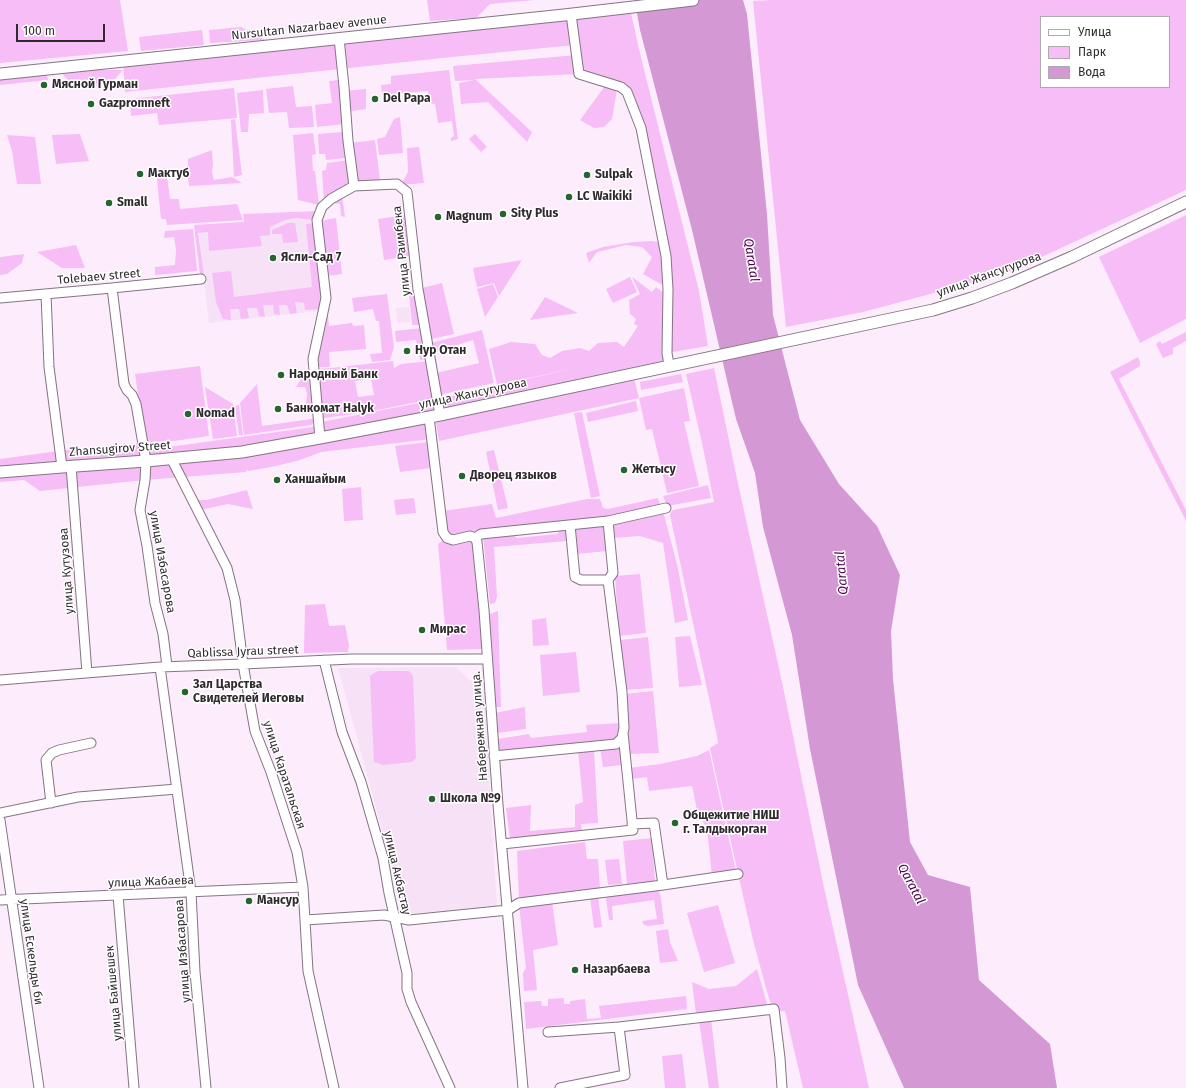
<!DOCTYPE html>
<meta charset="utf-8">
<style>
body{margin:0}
#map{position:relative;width:1186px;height:1088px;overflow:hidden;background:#fdedfc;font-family:"Fira Sans",sans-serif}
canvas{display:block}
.legend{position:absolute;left:1040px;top:16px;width:130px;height:72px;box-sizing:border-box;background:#fff;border:1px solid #acaaac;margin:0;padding:5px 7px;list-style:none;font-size:12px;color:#302a2f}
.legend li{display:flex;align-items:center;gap:8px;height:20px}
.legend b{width:20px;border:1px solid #acaaac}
.scale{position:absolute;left:16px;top:24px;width:89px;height:18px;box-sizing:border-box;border:2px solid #302a2f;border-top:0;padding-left:5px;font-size:12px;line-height:14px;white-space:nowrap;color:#302a2f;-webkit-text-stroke:3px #fff;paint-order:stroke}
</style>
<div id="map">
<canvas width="1186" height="1088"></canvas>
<ul class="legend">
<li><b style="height:5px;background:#fff"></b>Улица</li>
<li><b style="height:11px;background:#f6bdf6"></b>Парк</li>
<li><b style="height:11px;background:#d499d5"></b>Вода</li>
</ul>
<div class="scale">100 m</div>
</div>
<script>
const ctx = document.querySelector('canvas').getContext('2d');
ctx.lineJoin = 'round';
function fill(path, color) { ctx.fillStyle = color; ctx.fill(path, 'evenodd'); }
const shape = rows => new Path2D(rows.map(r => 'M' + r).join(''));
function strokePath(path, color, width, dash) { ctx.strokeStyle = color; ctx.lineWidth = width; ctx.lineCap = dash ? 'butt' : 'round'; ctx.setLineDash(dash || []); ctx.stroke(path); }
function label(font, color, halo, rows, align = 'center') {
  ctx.font = font + ' "Fira Sans",sans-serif'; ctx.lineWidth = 3; ctx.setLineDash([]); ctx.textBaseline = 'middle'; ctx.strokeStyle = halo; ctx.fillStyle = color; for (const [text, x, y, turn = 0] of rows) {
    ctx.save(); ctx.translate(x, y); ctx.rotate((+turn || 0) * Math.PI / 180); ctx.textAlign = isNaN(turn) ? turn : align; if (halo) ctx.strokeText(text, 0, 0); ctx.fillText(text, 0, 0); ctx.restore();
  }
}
const built = shape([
 [310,215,320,311,209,323,198,226],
 [409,307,410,322,397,323,396,308],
 [456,667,484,693,497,906,405,914,338,668]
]);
const green = shape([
 [0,0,120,0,128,51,0,63],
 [427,0,535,0,490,4,476,18,430,21],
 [773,0,1186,0,1186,190,1005,274,863,312,786,327,753,1],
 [1041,17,1169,17,1169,87,1041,87],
 [617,13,631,13,639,49,699,291,708,346,667,353,668,289,646,150,628,93,579,74,475,79,532,132,527,142,488,102,461,104,459,83,474,80,455,81,453,66,576,55,575,45,452,57,125,92,123,61],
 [241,27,265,40,210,43,209,30],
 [202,30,204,45,141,51,139,37],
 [59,70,123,70,115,79,102,84,71,84],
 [449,70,458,139,451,141,451,138,454,136,452,121,438,123,435,104,429,103,428,91,382,95,381,85,391,84,391,76],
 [46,72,48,80,0,85,0,77],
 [338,80,344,124,317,127,315,105,332,103,329,81],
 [293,86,296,107,312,106,314,127,289,128,287,112,269,113,266,89],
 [605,86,617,89,612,119,604,127,594,128,580,120],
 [234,88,237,118,159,125,157,113,131,116,130,99],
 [366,89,366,109,346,112,343,91],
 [263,90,264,113,249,114,248,132,241,132,237,93],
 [400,117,403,153,379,155,377,139,385,137,394,119],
 [235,119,242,175,234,177,231,120],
 [342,132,345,158,326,160,325,154,319,154,318,134],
 [313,133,316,154,312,155,313,171,315,171,319,205,298,200,293,135],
 [80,134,89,161,56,164,52,135],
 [475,134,487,147,481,152,469,139],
 [7,135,35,137,41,184,17,184,12,151],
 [375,140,380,180,356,183,350,143],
 [419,147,424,183,401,185,408,172,407,148],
 [212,150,213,164,212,172,214,180,232,177,242,183,189,186,187,168,188,168,188,159],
 [349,160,352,184,324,202,322,171,326,170,327,163],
 [166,168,170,199,179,199,180,209,237,204,243,220,167,225,166,219,161,219,156,170],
 [342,195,345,217,341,216,340,204,331,203],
 [319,211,313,220,296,218,285,220,270,227,270,235,260,236,262,246,209,251,208,232,198,233,204,274,200,274,194,225,244,222,243,214],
 [405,215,411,256,384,260,378,219],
 [1186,215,1186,319,1140,343,1099,257],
 [336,218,342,274,326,276,320,221],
 [288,223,295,223,298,242,283,243,282,234,272,234,272,230],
 [315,223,323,289,322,309,305,310,304,303,295,302,297,313,290,314,287,305,279,305,280,315,274,314,273,305,263,305,265,317,259,316,257,308,247,308,249,318,241,319,239,309,230,309,231,320,223,319,216,302,212,273,231,271,234,297,312,287,306,224],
 [193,229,197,271,155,275,155,267,175,265,176,250,174,237,164,238,165,231],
 [651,241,658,242,663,253,664,286,643,274,652,257,642,247,626,245,597,252,589,263,586,253,603,247,634,242],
 [76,245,85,268,62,268,37,252],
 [24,254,22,263,7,274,0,275,0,257],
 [522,260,499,296,494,283,477,287,473,268],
 [630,277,637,292,613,303,606,289],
 [632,277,652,292,656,287,665,294,667,363,242,451,0,470,0,459,65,450,139,443,154,449,313,427,316,423,434,400,584,366,497,385,489,349,511,342,535,344,542,355,550,358,562,351,580,348,589,351,598,343,617,342,624,347,638,326,634,324,636,319,630,314,629,300,640,294],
 [442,283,454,334,427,340,418,289],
 [493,284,498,297,485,317,477,289],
 [415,291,421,325,412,325,409,292],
 [387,294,394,347,390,360,372,362,370,354,382,353,379,321,376,321,373,309,354,312,352,298],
 [545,297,578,313,530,320],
 [327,304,329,326,352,323,353,326,364,325,366,349,329,352,330,367,315,367],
 [422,328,429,359,420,360,416,340,396,342,395,331],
 [482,330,494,383,439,395,436,373,479,363,473,340,433,353,431,343],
 [1186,332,1186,341,1173,348,1173,354,1163,358,1156,344,1160,341,1162,344],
 [1138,357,1140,362,1140,366,1119,379,1186,510,1186,521,1110,372],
 [393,361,394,368,401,364,430,361,437,398,368,412,318,419,311,425,244,435,240,403,257,384,262,426,318,418,314,369,331,368],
 [371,379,374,395,358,397,355,381],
 [200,366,209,436,174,441,145,442,135,374],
 [714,368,737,479,782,682,823,883,869,1088,803,1088,785,1011,773,1012,766,988,753,940,715,771,710,748,718,743,717,736,670,515,671,512,673,510,714,502,702,443,686,374],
 [308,369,312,404,306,404,307,394,305,387,296,387],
 [633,373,639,398,684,388,690,421,684,422,699,486,667,493,652,429,646,430,639,398,439,441,436,423,509,399],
 [681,374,683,382,641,390,640,382],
 [205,387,233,404,237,436,213,439],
 [636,401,638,411,588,422,586,413],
 [239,405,243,435,239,435,235,406],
 [582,412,600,496,591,498,574,413],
 [429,417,431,439,321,452,300,460,276,466,249,471,246,470,246,472,145,480,40,491,24,480,0,482,0,472,242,452,244,460,244,453],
 [429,442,431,468,400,472,395,446],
 [494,450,508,508,498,510,486,452],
 [708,485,711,498,667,506,663,496],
 [361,487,363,520,344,521,342,489],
 [247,490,253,509,228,504,200,510,195,500,207,500],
 [414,498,416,513,396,515,394,500],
 [658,498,661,507,608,518,449,535,444,528,443,511,492,504,496,518,587,499,600,499,603,508,608,509],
 [663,511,677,564,688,620,675,623,663,543,640,536,612,538,611,524],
 [605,524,608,551,575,554,572,527],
 [562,527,566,528,568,532,567,541,494,547,497,597,495,603,490,604,483,537,512,534,517,538,557,534],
 [447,538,475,538,480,577,482,649,447,650,438,544],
 [640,574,646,633,619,636,615,576],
 [325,604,329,626,345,625,349,645,348,652,304,653,305,605],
 [498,611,501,707,494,707,487,615],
 [546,618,549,645,533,646,532,620],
 [690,636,702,685,679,687,675,637],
 [648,637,653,688,623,690,620,640],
 [576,652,580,692,543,696,540,655],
 [378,671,409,671,413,676,416,758,412,762,383,765,374,762,370,676],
 [653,691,659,753,628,754,624,694],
 [525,707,526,729,497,733,495,713],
 [622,723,620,735,614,743,499,754,498,739,529,734,531,738,587,732,586,725],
 [622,745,622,765,603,767,600,748],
 [594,750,598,823,581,824,582,831,510,838,506,808,531,805,530,831,575,827,575,805,583,802,578,751],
 [709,750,736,871,712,876,707,829,697,810,692,786,649,791,647,777,631,779,629,768,660,764,697,756],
 [652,838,655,881,627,884,623,841],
 [585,842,587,859,598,859,600,889,519,900,517,851],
 [619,859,622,884,608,885,605,860],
 [656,890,659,891,661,898,664,924,649,926,644,925,642,921,657,919,654,900,612,906,613,920,609,920,606,899,607,896],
 [598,896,602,927,594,928,590,897],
 [552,902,558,945,533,950,537,990,524,991,523,973,526,968,519,905],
 [718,905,735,963,704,972,687,913],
 [668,929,670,942,678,961,660,963,656,931],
 [757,969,768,1007,696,1014,692,982,709,989,736,986],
 [686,996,687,1009,526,1029,524,1002,541,1001,542,1006,548,1006,548,999,564,998,564,1004,570,1004,570,1001,585,999,587,1019,601,1018,599,1006],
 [711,1019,719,1088,709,1088,699,1021],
 [682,1054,686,1088,665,1088,662,1056]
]);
const water = shape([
 [637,0,743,0,747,14,767,214,773,315,800,420,839,484,877,526,900,575,891,631,893,679,910,842,928,875,970,887,979,980,1050,1044,1057,1088,904,1088,858,985,810,749,792,635,763,527,755,473,736,419,692,230,640,30,636,8]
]);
const minor = shape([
 [571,14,579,74,621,87,627,92,641,128,666,256,668,289,667,353,669,365],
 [339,38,344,87,348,141,354,186,397,184,407,192,418,289,440,415],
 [112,288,124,384,127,390,132,395,136,404,146,461,145,480,140,510,147,546,155,603,163,634,167,666],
 [46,294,49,367,62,467],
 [0,298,112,288,201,279],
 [429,417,443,532,447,538,453,540,470,536,475,538,477,542,484,610,498,805,523,1088],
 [320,438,313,359,326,298,317,220,322,207,331,199,354,186],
 [171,458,227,568,235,600,243,664,255,731,271,772,297,852,303,887,308,971,334,1088],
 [71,466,87,673],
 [608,521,666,508],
 [570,525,575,577,581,580,608,580],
 [475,538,481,534,608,521,613,573,608,580,622,692,624,728,622,738,616,744,494,756],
 [324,660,342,732,361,782,383,858,389,893,407,973,407,989,411,1002,450,1088],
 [160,667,191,892,195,972,206,1088],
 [0,680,160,667,243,664,352,659,487,659],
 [51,803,46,760,52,753,59,750,91,743],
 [0,813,78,797,177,789],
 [0,820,39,1088],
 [632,824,654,823,663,885],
 [502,844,633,830,623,733],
 [118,895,134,1088],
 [0,900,303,887],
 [305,920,384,915,409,920,508,910,519,903,663,885,738,874],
 [548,1032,619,1027],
 [560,1088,625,1075,619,1027,774,1009,780,1058,782,1088]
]);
const major = shape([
 [0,74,564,15,693,0],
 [0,472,62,467,146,461,242,452,320,438,440,415,933,310,972,298,1012,283,1072,257,1186,202]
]);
const markers = [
 [44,85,4,"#25652f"],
 [375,99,4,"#25652f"],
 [91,104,4,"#25652f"],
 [140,174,4,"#25652f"],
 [587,175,4,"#25652f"],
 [569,197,4,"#25652f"],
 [109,203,4,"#25652f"],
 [503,214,4,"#25652f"],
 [438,217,4,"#25652f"],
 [273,258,4,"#25652f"],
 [407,351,4,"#25652f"],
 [281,375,4,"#25652f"],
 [278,409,4,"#25652f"],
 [188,414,4,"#25652f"],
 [624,470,4,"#25652f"],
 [462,476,4,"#25652f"],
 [277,480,4,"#25652f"],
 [422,630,4,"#25652f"],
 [185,692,4,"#25652f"],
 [432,799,4,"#25652f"],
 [675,823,4,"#25652f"],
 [249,901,4,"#25652f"],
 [575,970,4,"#25652f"]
];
const streetNames = [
 ["Nursultan Nazarbaev avenue",309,28,-6],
 ["улица Раимбека",402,251,-96],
 ["улица Жансугурова",989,275,-20],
 ["Tolebaev street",99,277,-5],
 ["улица Жансугурова",473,394,-12],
 ["Zhansugirov Street",120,449,-4],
 ["улица Избасарова",162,562,80],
 ["улица Кутузова",67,571,-94],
 ["Qablissa Jyrau street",243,652,-2],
 ["Набережная улица.",480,726,-94],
 ["улица Каратальская",284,775,72],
 ["улица Акбастау",397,873,77],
 ["улица Жабаева",151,882,-2],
 ["улица Избасарова",183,951,-94],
 ["улица Ескельды би",31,952,82],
 ["улица Байшешек",114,993,-95]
];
const poiNames = [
 ["Мясной Гурман",52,85],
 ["Del Papa",383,99],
 ["Gazpromneft",99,104],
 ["Мактуб",148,174],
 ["Sulpak",595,175],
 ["LC Waikiki",577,197],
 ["Small",117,203],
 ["Sity Plus",511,214],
 ["Magnum",446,217],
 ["Ясли-Сад 7",281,258],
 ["Нур Отан",415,351],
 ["Народный Банк",289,375],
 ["Банкомат Halyk",286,409],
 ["Nomad",196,414],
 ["Жетысу",632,470],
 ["Дворец языков",470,476],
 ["Ханшайым",285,480],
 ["Мирас",430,630],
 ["Зал Царства",193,685],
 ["Свидетелей Иеговы",193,699],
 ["Школа №9",440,799],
 ["Общежитие НИШ",683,816],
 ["г. Талдыкорган",683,830],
 ["Мансур",257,901],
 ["Назарбаева",583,970]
];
const waterNames = [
 ["Qaratal",751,260,81],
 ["Qaratal",842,573,-95],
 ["Qaratal",911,884,62]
];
fill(built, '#f7e1f7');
fill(green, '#f6bdf6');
fill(water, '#d499d5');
strokePath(minor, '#837582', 11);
strokePath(major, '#837582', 13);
strokePath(minor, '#fff', 9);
strokePath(major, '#fff', 11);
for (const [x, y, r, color] of markers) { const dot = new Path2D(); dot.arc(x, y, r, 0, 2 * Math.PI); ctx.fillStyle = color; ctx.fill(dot); strokePath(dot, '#fff', 1.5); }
label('12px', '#302a2f', '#fff', streetNames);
label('bold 12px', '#302a2f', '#fff', poiNames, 'left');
label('italic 13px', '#4e0351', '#fff', waterNames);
</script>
